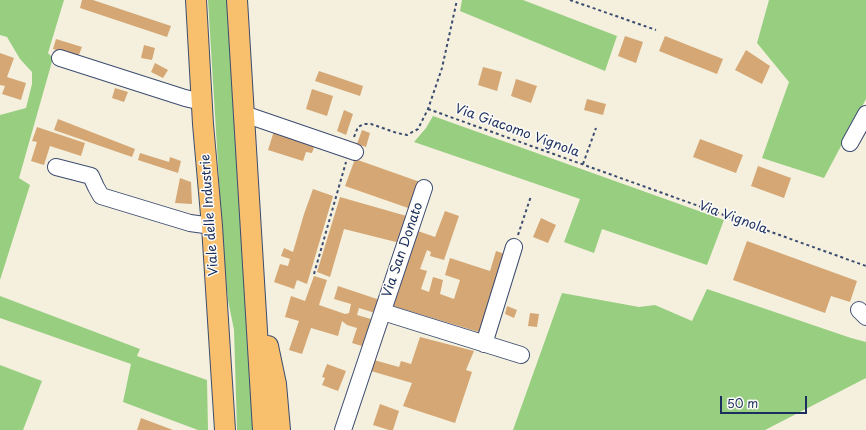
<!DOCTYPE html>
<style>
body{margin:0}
#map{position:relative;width:866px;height:430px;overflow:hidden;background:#f4f0dd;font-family:"Playpen Sans",sans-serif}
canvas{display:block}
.scale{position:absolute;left:720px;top:396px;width:87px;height:18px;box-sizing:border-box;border:2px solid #1b2f5e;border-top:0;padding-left:5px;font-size:12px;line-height:14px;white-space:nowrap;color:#1b2f5e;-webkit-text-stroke:3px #fdfcf7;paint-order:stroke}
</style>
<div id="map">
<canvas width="866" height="430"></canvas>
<div class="scale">50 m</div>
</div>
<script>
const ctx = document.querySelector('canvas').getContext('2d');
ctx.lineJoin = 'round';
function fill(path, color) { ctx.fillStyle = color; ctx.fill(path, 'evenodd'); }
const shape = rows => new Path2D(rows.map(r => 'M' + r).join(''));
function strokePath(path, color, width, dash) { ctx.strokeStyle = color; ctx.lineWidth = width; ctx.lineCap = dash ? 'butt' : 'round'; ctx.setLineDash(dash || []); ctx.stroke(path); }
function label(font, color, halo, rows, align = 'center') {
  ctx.font = font + ' "Playpen Sans",sans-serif'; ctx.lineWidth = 3; ctx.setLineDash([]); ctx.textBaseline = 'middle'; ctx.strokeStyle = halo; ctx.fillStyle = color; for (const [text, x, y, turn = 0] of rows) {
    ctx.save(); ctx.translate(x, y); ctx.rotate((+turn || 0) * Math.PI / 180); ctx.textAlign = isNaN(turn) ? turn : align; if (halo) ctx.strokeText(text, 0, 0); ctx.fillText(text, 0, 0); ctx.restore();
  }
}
const green = shape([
 [0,0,64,0,48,53,53,58,19,178,30,185,0,280,0,115,26,108,32,84,32,72,20,59,7,37,0,35],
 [208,0,229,0,255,430,237,430,234,330,228,300,223,246],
 [462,0,523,0,617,36,605,71,460,11],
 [769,0,866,0,866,99,824,178,762,158,789,82,757,43],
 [433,116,724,220,707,265,602,229,594,253,564,242,580,199,414,142,426,128],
 [707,289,851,338,866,342,866,378,765,430,513,430,562,293,639,307,655,305,692,321],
 [0,296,140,349,137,356,207,380,208,430,198,430,123,402,131,364,0,318],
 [0,365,42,381,23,430,0,430]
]);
const building = shape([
 [82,0,93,0,171,26,167,37,80,8],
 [625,36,643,42,636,63,618,56],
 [665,36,723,59,717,74,659,51],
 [56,39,82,47,78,57,53,49],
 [144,45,155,48,152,60,141,58],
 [746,50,770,66,762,84,735,70],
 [0,53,14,58,7,77,26,83,21,100,2,94,5,86,0,85],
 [155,63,168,70,163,78,151,72],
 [483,67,502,72,497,91,478,85],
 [319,71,363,86,360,96,315,81],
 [516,79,537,86,531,103,511,96],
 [115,88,128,92,124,102,112,98],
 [312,89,333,96,327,116,306,109],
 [587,99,606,104,603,115,584,110],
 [344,110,353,114,346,135,337,131],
 [58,119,135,149,132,157,54,130],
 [37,127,85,143,81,156,50,146,44,165,31,161,37,142,32,141],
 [362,130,370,133,366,147,357,144],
 [274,131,315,144,312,153,306,152,303,161,268,150],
 [700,139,743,155,736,173,693,157],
 [140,153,169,162,170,157,181,161,178,173,138,160],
 [355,159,420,182,411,209,345,186],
 [758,166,791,178,784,198,751,186],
 [180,178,191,182,192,204,175,203],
 [313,189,333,196,307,284,297,280,294,289,274,282,280,264,288,266,290,259,281,256,284,248,293,252,304,214],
 [340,197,410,217,404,244,344,229,330,277,317,272],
 [445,211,459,216,444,260,430,256,431,252,427,250,420,269,427,271,421,289,429,292,433,277,443,280,440,294,454,299,460,280,445,275,450,258,490,271,496,251,508,255,482,333,393,306,405,264,418,231,435,237],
 [541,218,556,225,548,243,533,237],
 [747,241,857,281,850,302,831,296,825,313,733,280],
 [314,276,327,280,319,305,345,314,349,313,351,304,334,299,338,286,383,301,378,314,359,308,357,315,371,319,365,347,352,343,357,328,347,325,342,321,338,336,311,328,302,354,289,350,299,321,285,317,291,296,305,301],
 [507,306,517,310,514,318,505,314],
 [530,313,539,314,537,327,528,326],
 [420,337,474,351,466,370,472,372,455,423,403,406,412,383,371,371,374,360,399,367,401,361,411,364],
 [327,364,346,371,338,391,322,385,325,378,322,377],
 [380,404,399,411,393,430,389,430,373,425],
 [141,418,173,430,137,430]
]);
const path = shape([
 [570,0,656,30],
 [428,109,866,266],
 [354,137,358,127,364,124,371,124,397,133,407,135,418,129,428,109,442,68,457,0],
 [583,164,596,128],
 [518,235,531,196],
 [314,274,346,162]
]);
const minor = shape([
 [60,58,185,98,202,102],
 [244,114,355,152],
 [850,143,866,114],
 [56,167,91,176,96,187,101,196,190,223,212,226],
 [859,310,866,317],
 [383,312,521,355],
 [484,344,514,247],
 [343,430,424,188]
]);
const major = shape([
 [196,0,203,124,212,226,225,430],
 [237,0,263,430],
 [268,346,276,384,280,430]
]);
const streetNames = [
 ["Via Giacomo Vignola",517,131,20],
 ["Viale delle Industrie",210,215,-94],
 ["Via Vignola",733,218,20],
 ["Via San Donato",403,250,-71]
];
fill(green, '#97ce80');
fill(building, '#d5a775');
strokePath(minor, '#3c4c71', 18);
strokePath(major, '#3c4c71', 22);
strokePath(path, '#3c4c71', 2, [3, 3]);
strokePath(minor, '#fff', 16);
strokePath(major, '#f8bf6c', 20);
label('13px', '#1b2f5e', '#fdfcf7', streetNames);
</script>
